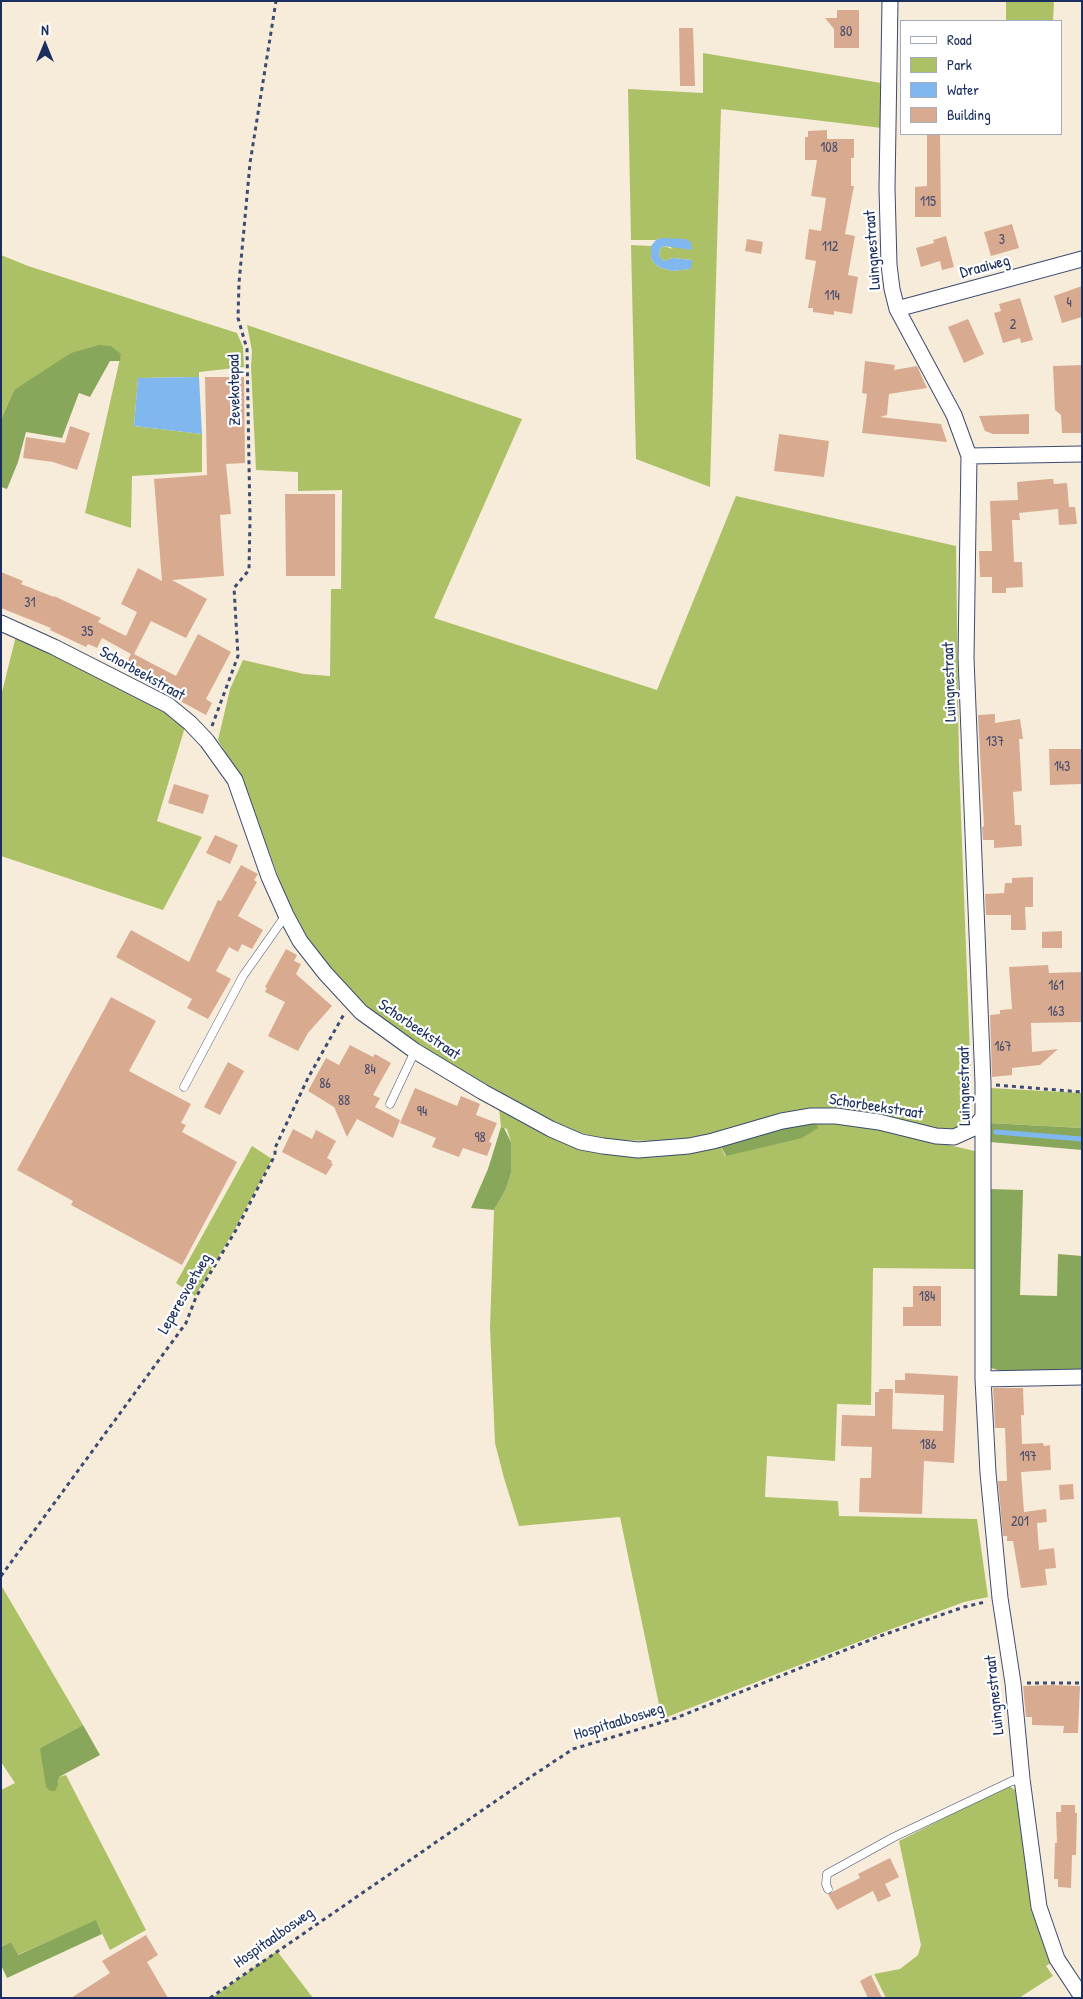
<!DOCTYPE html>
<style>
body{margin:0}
#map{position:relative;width:1083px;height:1999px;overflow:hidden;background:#f7ecda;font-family:"Patrick Hand",sans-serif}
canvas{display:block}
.frame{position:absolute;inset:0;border:2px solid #1b2f5e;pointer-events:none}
.legend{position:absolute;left:900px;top:20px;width:162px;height:115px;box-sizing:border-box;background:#fff;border:1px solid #a4acbf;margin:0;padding:6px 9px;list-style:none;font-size:15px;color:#1b2f5e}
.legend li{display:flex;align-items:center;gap:10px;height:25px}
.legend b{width:25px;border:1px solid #a4acbf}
.north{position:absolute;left:20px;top:20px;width:50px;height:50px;-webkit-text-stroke:4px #fff;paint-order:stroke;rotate:0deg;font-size:14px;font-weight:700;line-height:20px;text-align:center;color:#1b2f5e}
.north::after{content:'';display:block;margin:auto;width:18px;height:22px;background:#1b2f5e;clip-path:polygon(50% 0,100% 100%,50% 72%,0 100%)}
</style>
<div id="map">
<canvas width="1083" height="1999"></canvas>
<div class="frame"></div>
<ul class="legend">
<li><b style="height:6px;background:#fff"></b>Road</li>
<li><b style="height:14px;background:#acc165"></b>Park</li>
<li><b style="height:14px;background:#80b7ef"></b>Water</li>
<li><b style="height:14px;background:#d8ab91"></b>Building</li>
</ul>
<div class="north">N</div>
</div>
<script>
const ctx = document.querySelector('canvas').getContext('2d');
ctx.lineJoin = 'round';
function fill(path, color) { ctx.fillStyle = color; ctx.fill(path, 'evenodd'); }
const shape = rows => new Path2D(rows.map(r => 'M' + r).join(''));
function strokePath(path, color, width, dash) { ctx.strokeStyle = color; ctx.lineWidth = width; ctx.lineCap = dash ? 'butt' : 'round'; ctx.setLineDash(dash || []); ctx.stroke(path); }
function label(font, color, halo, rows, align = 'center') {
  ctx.font = font + ' "Patrick Hand",sans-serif'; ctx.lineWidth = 4.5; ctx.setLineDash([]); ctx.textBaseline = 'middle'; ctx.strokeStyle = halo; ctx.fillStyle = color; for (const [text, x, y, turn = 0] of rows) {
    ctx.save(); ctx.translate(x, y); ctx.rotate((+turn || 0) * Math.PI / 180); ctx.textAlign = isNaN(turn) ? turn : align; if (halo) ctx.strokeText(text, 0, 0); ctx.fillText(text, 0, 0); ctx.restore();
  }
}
const green = shape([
 [1006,1,1054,1,1053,21,1006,21],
 [703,53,881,83,882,128,721,109,710,487,636,459,631,245,651,246,651,257,654,263,659,267,672,271,690,269,692,260,673,258,664,261,659,257,660,249,664,246,673,249,661,238,656,240,631,240,628,89,703,93],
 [1,255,28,266,237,333,243,347,244,367,199,372,199,377,138,378,134,426,202,434,202,472,132,476,131,528,85,513,121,354,34,378,14,390,1,420],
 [247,325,522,419,434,618,657,690,736,496,956,546,959,763,972,1107,971,1117,966,1124,957,1131,774,1118,695,1138,658,1141,608,1140,577,1132,541,1115,449,1063,384,1021,352,992,313,948,286,897,242,780,218,740,230,689,243,660,304,674,330,676,331,589,341,589,342,490,298,491,298,472,256,470,251,367,252,351],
 [16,636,161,707,185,727,157,821,202,837,163,910,1,856,1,696],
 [989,1088,1082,1093,1082,1128,989,1123],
 [499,1108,589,1151,720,1144,725,1156,816,1121,847,1122,975,1151,975,1269,873,1268,871,1405,837,1404,835,1461,767,1456,765,1497,838,1501,839,1516,977,1519,988,1597,964,1602,881,1633,662,1719,620,1517,519,1526,504,1478,495,1443,490,1328,494,1210,506,1189,511,1173,511,1142,507,1129,501,1127],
 [252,1146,272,1159,235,1229,195,1296,176,1283],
 [1,1585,83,1725,40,1748,58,1785,59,1777,66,1775,146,1930,110,1950,96,1921,17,1955,11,1942,1,1947,1,1790,15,1783,1,1762],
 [1009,1786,1015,1790,1033,1904,1052,1962,1046,1966,1053,1976,1019,1998,886,1998,874,1974,900,1969,918,1955,921,1945,899,1841,1003,1788],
 [277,1951,313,1998,212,1998]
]);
const forest = shape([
 [99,345,111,346,121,354,120,361,110,361,90,397,79,393,62,438,26,432,18,462,7,489,1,487,1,420,14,390,71,353],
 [816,1121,818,1128,802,1138,726,1156,720,1144,791,1126],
 [989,1123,1082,1128,1082,1150,990,1142],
 [501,1127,504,1128,511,1142,511,1173,506,1189,494,1210,471,1208,488,1169],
 [990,1189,1023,1190,1020,1295,1057,1296,1058,1254,1082,1256,1082,1371,1001,1371,991,1368,989,1362],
 [83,1725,100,1755,59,1777,58,1785,55,1791,50,1791,46,1787,40,1748],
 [96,1920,102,1934,7,1978,1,1965,1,1947,11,1942,18,1955]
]);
const water = shape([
 [661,238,685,239,691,242,692,250,664,246,660,249,659,256,664,261,673,258,692,260,692,266,690,269,672,271,659,267,654,263,651,257,651,246,656,240],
 [199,377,202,434,134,426,138,378]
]);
const stream = shape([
 [996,1132,1082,1139]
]);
const building = shape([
 [837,10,859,10,859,48,834,48,834,29,825,18,837,18],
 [679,28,693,28,695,86,680,86],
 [827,130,827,139,854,139,854,158,851,158,851,186,854,186,845,234,855,236,848,275,858,277,852,314,834,311,834,315,813,312,813,308,808,308,816,261,805,259,808,236,809,229,821,231,826,198,811,196,817,160,805,160,805,137,808,137,808,131],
 [927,134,940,134,941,217,915,217,915,187,927,186],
 [1012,224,1019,248,991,256,984,232],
 [946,236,954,267,942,270,940,261,921,267,916,248,934,243,933,240],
 [747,239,763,242,761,254,745,251],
 [1082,286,1082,317,1062,323,1054,296],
 [1020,298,1033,340,1021,343,1020,338,1003,343,994,313,1001,311,999,304],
 [968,319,984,354,964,363,948,327],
 [865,361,895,365,894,370,917,366,927,388,889,394,887,415,880,417,941,424,947,442,862,433,867,394,862,393],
 [1082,365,1082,433,1062,433,1061,415,1055,410,1053,366],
 [205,377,244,377,245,463,226,464,231,514,220,515,224,576,172,580,207,599,186,638,151,621,134,654,176,676,198,634,231,652,206,699,212,703,206,715,123,670,131,654,102,638,97,648,88,644,86,647,50,630,51,628,1,608,1,572,23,581,21,584,54,597,54,596,101,618,98,622,126,636,137,612,121,604,138,568,162,581,154,479,207,475],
 [1029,414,1029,434,993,434,985,431,979,416],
 [70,426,90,433,77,470,53,462,23,458,26,437,65,443],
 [779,434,829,441,824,477,774,471],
 [1049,479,1053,479,1054,484,1067,483,1069,507,1075,507,1077,524,1059,525,1058,509,1019,513,1020,520,1012,520,1014,562,1022,562,1023,587,1006,588,1006,593,992,593,992,577,980,577,979,551,992,551,990,501,1018,500,1017,482],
 [285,494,335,494,335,576,286,576],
 [995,714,995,723,1020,719,1023,739,1019,739,1022,791,1013,792,1015,825,1021,825,1022,846,994,848,994,840,983,840,982,827,984,826,978,715],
 [1049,749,1082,749,1082,784,1050,785],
 [174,784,209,795,203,814,168,803],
 [215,835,238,845,230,864,206,853],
 [241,865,258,874,254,880,257,882,238,916,263,930,252,949,242,944,238,952,229,947,216,971,231,979,208,1019,187,1008,192,999,116,957,131,930,189,962,218,900,221,901],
 [1033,877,1033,907,1025,907,1026,930,1011,930,1011,915,986,915,985,894,1004,893,1005,883,1012,883,1012,878],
 [1062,931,1062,948,1042,948,1042,932],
 [286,949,297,955,294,961,301,964,296,974,332,1006,308,1033,298,1051,268,1036,285,1002,265,992,267,988,265,987],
 [1048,965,1049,973,1082,972,1082,1022,1031,1023,1032,1052,1058,1049,1040,1065,1012,1068,1012,1075,992,1077,990,1015,1000,1014,1000,1010,1012,1009,1009,967],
 [111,997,156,1021,129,1071,191,1104,181,1123,186,1125,182,1132,237,1162,182,1265,71,1205,73,1201,17,1170],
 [350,1045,373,1057,375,1054,391,1063,373,1095,380,1098,375,1107,400,1120,393,1138,357,1119,347,1137,334,1107,308,1091,326,1058,339,1065],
 [228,1062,244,1071,220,1115,204,1107],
 [415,1088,457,1106,461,1096,480,1104,476,1115,497,1123,489,1142,492,1143,487,1156,463,1148,459,1157,432,1147,436,1138,400,1123],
 [293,1129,312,1139,316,1130,336,1141,327,1158,332,1161,331,1163,333,1164,326,1175,282,1152],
 [913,1286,941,1286,941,1326,903,1326,903,1307,913,1307],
 [905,1373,958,1376,954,1463,924,1461,922,1514,859,1512,860,1478,871,1478,872,1447,841,1446,842,1415,875,1416,875,1392,879,1392,879,1389,893,1389,892,1429,943,1431,944,1395,895,1393,895,1380,905,1380],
 [993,1388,1023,1388,1024,1415,1021,1415,1022,1444,1043,1443,1044,1446,1050,1445,1051,1470,1021,1472,1024,1512,1046,1509,1047,1522,1037,1523,1039,1550,1054,1548,1056,1568,1045,1569,1047,1585,1021,1588,1013,1541,1007,1541,1007,1536,1003,1536,998,1481,1007,1481,1005,1428,995,1428],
 [1073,1484,1074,1499,1060,1500,1059,1485],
 [1050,1685,1080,1686,1078,1733,1063,1733,1064,1726,1032,1725,1032,1717,1026,1717,1023,1686],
 [1061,1805,1075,1805,1075,1813,1077,1813,1076,1855,1072,1855,1071,1888,1058,1887,1058,1879,1054,1879,1055,1843,1057,1843,1056,1812,1061,1812],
 [890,1858,899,1877,885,1884,891,1896,878,1902,873,1891,837,1910,828,1894,860,1878,858,1874],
 [146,1935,158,1955,147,1962,168,1998,71,1998,110,1973,102,1961],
 [871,1975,882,1998,868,1998,860,1981]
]);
const path = shape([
 [212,726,238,656,234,588,249,570,250,519,247,349,238,318,239,283,250,163,276,1],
 [996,1085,1082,1092],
 [1,1576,186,1323,196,1297,236,1230,275,1155,275,1148,308,1078,344,1014],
 [1027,1683,1082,1683],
 [210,1998,532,1776,573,1749,676,1718,880,1636,964,1607,985,1602]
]);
const service = shape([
 [184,1087,243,976,286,915],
 [390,1104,415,1051],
 [828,1889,826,1884,827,1874,894,1837,1012,1781,1022,1779]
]);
const minor = shape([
 [890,1,887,188,889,265,892,289,897,309,954,415,969,456,966,658,983,1083,983,1379,988,1473,1000,1598,1013,1683,1022,1779,1039,1907,1057,1959,1082,1997],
 [897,309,1082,259],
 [969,456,1082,454],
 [1,623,54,647,168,705,190,723,207,741,235,780,269,877,286,915,300,941,325,973,361,1012,415,1051,483,1092,551,1129,581,1142,603,1146,638,1150,689,1146,713,1141,782,1121,811,1116,836,1116,879,1122,936,1136,954,1137,974,1128,983,1117],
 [983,1379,1082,1377]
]);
const numberNames = [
 ["80",846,32],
 ["108",829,148],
 ["115",928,202],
 ["3",1002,240],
 ["112",830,247],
 ["114",832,296],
 ["4",1069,303],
 ["2",1013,325],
 ["31",30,603],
 ["35",87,632],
 ["137",995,742],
 ["143",1062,767],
 ["161",1056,986],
 ["163",1056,1012],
 ["167",1003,1047],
 ["84",370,1070],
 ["86",325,1084],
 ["88",344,1101],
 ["94",422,1112],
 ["98",480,1138],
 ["184",927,1297],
 ["186",928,1445],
 ["197",1028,1457],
 ["201",1020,1522]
];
const streetNames = [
 ["Luingnestraat",873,250,-94],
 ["Draaiweg",985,267,-15],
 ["Zevekotepad",235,390,-91],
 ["Schorbeekstraat",142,674,29],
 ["Luingnestraat",950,682,-92],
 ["Schorbeekstraat",419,1030,34],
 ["Luingnestraat",965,1086,-91],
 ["Schorbeekstraat",876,1107,9],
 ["Leperesvoetweg",185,1294,-60],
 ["Luingnestraat",995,1695,-96],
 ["Hospitaalbosweg",619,1722,-17],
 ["Hospitaalbosweg",274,1938,-35]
];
fill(green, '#acc165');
fill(forest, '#89a75a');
fill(water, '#80b7ef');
strokePath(stream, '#80b7ef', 5);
fill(building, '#d8ab91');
strokePath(service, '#3c4b71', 9);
strokePath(minor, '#3c4b71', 17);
strokePath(path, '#3c4b71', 3, [4, 4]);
strokePath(service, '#fff', 8);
strokePath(minor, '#fff', 15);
label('14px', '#4a4e6b', null, numberNames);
label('16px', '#1b2f5e', '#fff', streetNames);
</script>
